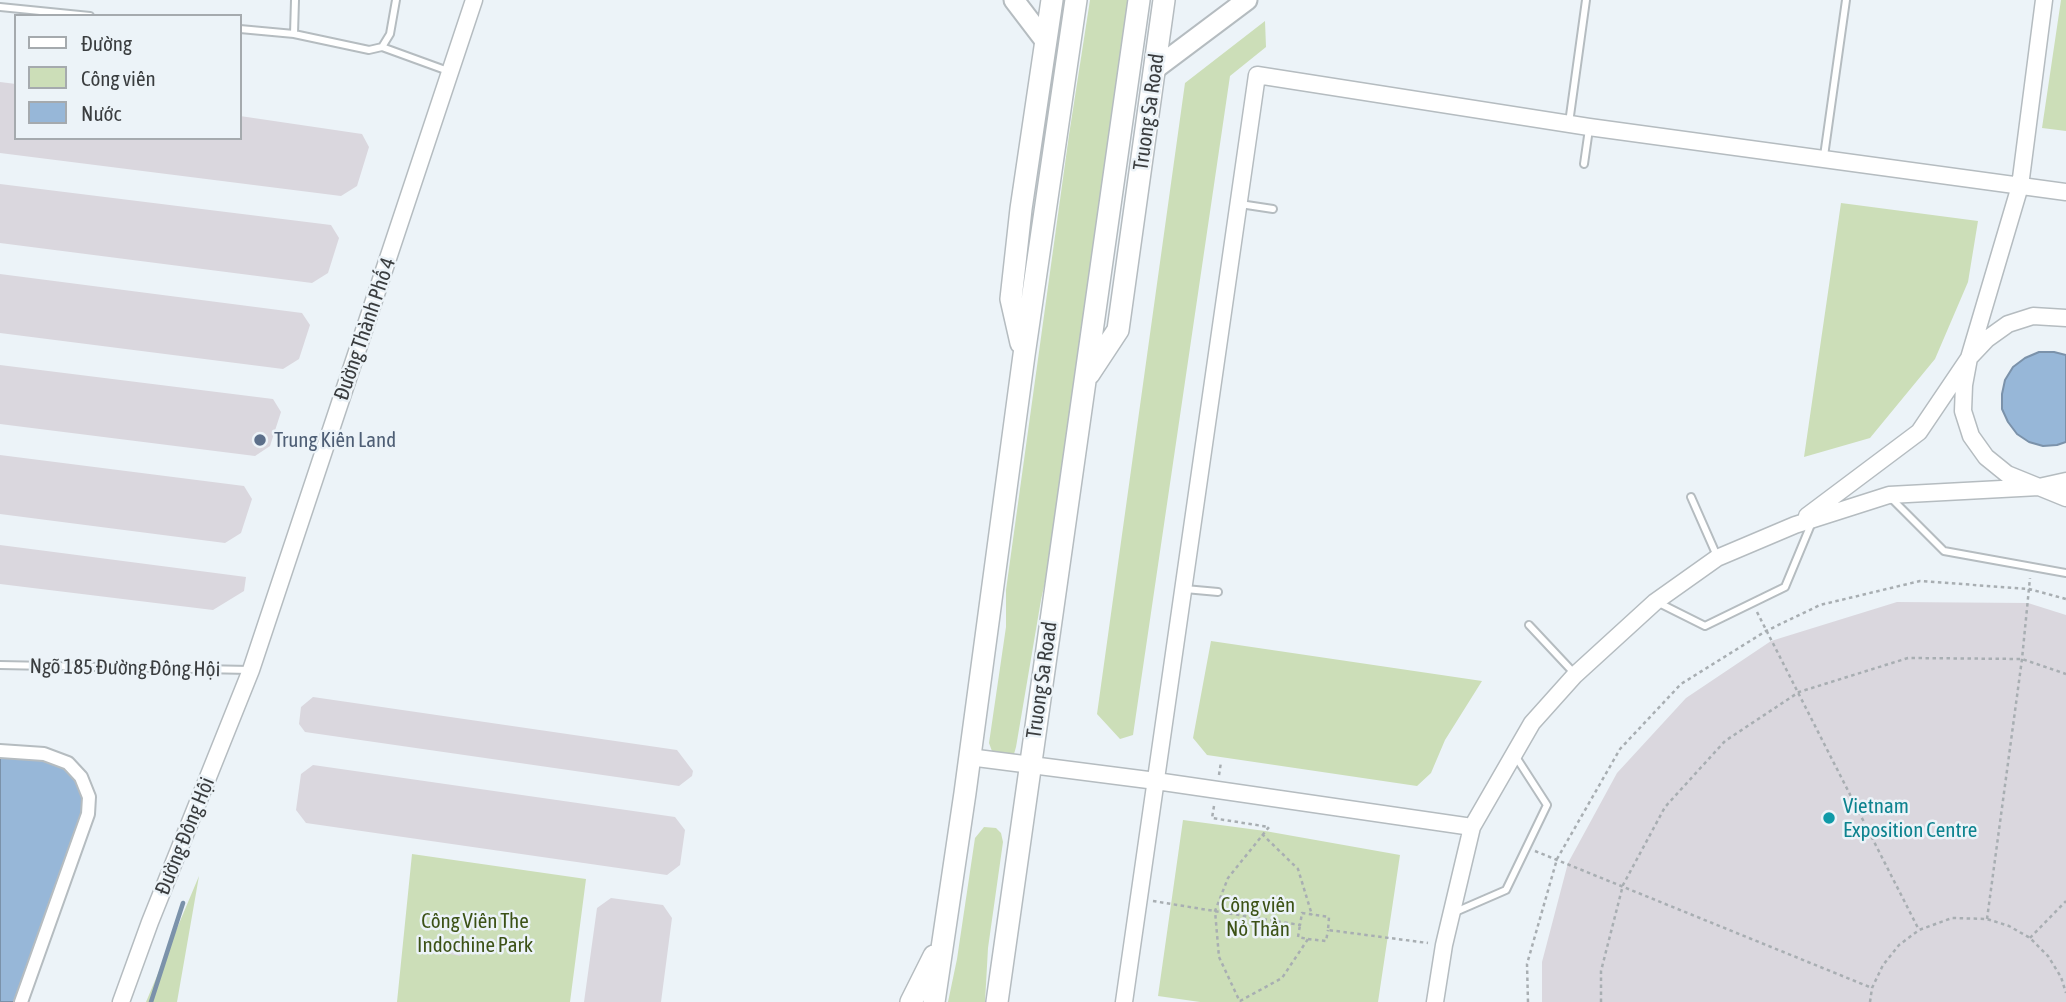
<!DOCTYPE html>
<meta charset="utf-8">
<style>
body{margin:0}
#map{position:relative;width:2066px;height:1002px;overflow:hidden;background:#ecf3f8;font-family:"Asap Condensed",sans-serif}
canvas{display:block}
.legend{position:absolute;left:14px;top:14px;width:228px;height:126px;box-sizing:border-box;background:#ecf3f8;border:2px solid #a5aaae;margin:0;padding:9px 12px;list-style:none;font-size:21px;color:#3a3d3f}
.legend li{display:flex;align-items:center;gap:14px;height:35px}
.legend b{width:35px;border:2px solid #a5aaae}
</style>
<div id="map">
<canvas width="2066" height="1002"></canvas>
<ul class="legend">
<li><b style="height:9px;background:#fff"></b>Đường</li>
<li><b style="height:19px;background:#ccdeb8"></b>Công viên</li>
<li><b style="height:19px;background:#97b7d8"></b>Nước</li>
</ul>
</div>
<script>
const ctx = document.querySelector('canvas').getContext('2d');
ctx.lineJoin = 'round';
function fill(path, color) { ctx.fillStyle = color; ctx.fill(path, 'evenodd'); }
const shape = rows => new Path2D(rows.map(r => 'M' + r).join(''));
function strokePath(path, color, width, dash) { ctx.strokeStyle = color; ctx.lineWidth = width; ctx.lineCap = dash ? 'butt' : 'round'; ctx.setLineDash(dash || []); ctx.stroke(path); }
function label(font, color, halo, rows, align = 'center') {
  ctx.font = font + ' "Asap Condensed",sans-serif'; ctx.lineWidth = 5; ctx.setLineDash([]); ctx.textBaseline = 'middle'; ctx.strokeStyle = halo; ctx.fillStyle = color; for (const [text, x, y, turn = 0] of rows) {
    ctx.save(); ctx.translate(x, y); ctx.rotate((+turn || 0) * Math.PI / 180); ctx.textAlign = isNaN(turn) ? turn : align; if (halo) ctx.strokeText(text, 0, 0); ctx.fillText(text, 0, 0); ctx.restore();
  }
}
const green = shape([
 [1090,0,1128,0,1052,550,1041,600,1016,747,1014,754,1007,759,993,754,989,743,1006,627,1006,590,1069,135],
 [2061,0,2066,0,2066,131,2042,128],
 [1265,21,1266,47,1230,76,1133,735,1120,739,1097,714,1185,83],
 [1841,203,1978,221,1968,282,1935,359,1870,438,1804,457],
 [1211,641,1482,681,1445,740,1431,773,1417,786,1207,755,1193,738],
 [1183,820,1265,831,1400,855,1378,1002,1200,1002,1158,996],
 [984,827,996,828,1001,833,1003,842,988,948,985,1002,948,1002,957,959,975,838],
 [412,854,586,879,570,1002,397,1002],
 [199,876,177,1002,146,1002]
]);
const water = shape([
 [2039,352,2054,352,2066,355,2066,442,2057,445,2043,446,2029,442,2017,434,2008,422,2002,409,2002,394,2005,380,2013,367,2025,358,2039,352],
 [0,751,68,763,89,797,21,1002,0,1002,0,751]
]);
const stream = shape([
 [151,1002,183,903]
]);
const building = shape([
 [0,82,16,84,16,138,240,138,240,116,362,134,369,147,357,186,341,196,0,153],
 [0,184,331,225,339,238,328,273,312,283,0,243],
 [0,274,302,313,310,325,299,359,283,369,0,333],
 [0,365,273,399,281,412,270,446,255,456,0,424],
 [0,455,244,486,252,499,241,533,225,543,0,514],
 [0,545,246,577,244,591,213,610,0,584],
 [1897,602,2028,603,2066,615,2066,1002,1542,1002,1542,962,1568,863,1617,773,1686,698,1771,641],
 [313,697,677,750,693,771,692,776,679,786,305,732,299,724,301,707],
 [313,765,675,817,685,830,680,865,667,875,306,823,296,810,301,774],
 [611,898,663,905,672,918,661,1002,584,1002,597,908],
 [451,941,463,943,461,956,449,954]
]);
const path = shape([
 [1757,612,1919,930],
 [1219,775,1221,762],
 [1214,806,1212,818,1269,827,1228,878,1215,911,1219,957,1240,1002],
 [1262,834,1298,869,1312,915],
 [1535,851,1872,988],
 [1153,901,1300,925,1302,913,1329,917,1328,930,1428,943],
 [1987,919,2022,659,2030,578],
 [2030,938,2066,901],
 [1308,939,1326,941,1328,930],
 [1240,1001,1282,978,1308,939,1298,937,1300,925],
 [1528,1002,1527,964,1557,859,1620,749,1681,684,1766,631,1820,605,1920,581,2029,589,2066,599],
 [1601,1002,1601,971,1623,885,1665,807,1725,741,1799,692,1908,658,2022,659,2066,674],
 [1870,1002,1872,988,1883,965,1899,945,1919,930,1952,918,1987,919,2009,926,2030,938,2048,956,2061,977,2066,993]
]);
const service = shape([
 [0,7,90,16],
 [240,29,294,34,295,0],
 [294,34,369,50,382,47,390,34,396,0],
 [382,47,448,71],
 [1569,123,1586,0],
 [1824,156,1846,0],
 [1584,164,1589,129],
 [1240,204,1273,209],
 [1691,497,1717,556],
 [1892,499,1944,551,2066,573],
 [1185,589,1218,592],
 [1657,602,1705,626,1785,587,1812,522],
 [1529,625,1574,673],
 [0,665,250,670],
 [1453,913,1506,890,1547,805,1516,757]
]);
const minor = shape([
 [0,751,44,754,68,763,81,777,89,797,88,814,21,1002]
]);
const tertiary = shape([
 [2066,318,2033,316,2008,324,1987,339,1969,358,1964,385,1963,411,1971,436,1986,457,2007,474,2039,487,2066,481],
 [1807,516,1919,432,1969,358,2020,186,2044,0],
 [969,757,1156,781,1472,827],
 [121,1002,150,922,251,670,474,0],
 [1124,1002,1257,75,1589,127,2066,192],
 [1435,1002,1444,945,1472,827,1532,723,1575,675,1655,602,1717,558,1795,525,1889,495,2039,487,2066,498]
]);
const primary = shape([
 [1014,0,1046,42],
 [1155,69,1247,0]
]);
const trunk = shape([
 [1021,343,1011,299,1021,209,1052,0],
 [1089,374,1118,330,1164,0],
 [911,1002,934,956],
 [934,1002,965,793,1024,355,1076,0],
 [997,1002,1139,0]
]);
const markers = [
 [260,440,7,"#5c6f8a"],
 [1829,818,7,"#0f9aa8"]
];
const streetNames = [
 ["Truong Sa Road",1149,112,-82],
 ["Đường Thành Phố 4",365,329,-71],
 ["Ngõ 185 Đường Đông Hội",125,668,1],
 ["Truong Sa Road",1042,680,-82],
 ["Đường Đông Hội",185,836,-68]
];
const serviceNames = [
 ["Trung Kiên Land",274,440]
];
const cultureNames = [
 ["Vietnam",1843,806],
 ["Exposition Centre",1843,830]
];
const parkNames = [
 ["Công viên",1258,905],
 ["Nỏ Thần",1258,929],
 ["Công Viên The",475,921],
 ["Indochine Park",475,945]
];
fill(green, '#ccdeb8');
fill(water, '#97b7d8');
strokePath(water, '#7b92aa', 2);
strokePath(stream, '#7b92aa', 4.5);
fill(building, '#dad7de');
strokePath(service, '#b5bcc0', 10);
strokePath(minor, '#b5bcc0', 16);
strokePath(tertiary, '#b5bcc0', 19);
strokePath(primary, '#b5bcc0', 23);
strokePath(trunk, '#b5bcc0', 24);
strokePath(path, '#a8aeb2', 2.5, [3.5, 3.5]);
strokePath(service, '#fff', 6);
strokePath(minor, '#fff', 12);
strokePath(tertiary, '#fff', 16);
strokePath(primary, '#fff', 19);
strokePath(trunk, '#fff', 21);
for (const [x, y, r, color] of markers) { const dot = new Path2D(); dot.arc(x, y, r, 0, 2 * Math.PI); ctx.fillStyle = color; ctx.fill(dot); strokePath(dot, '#ecf3f8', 2.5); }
label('21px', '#3a3d3f', '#ecf3f8', streetNames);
label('21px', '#4e5e75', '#ecf3f8', serviceNames, 'left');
label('21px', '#0d838f', '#ecf3f8', cultureNames, 'left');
label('21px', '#3c5216', '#ecf3f8', parkNames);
</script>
